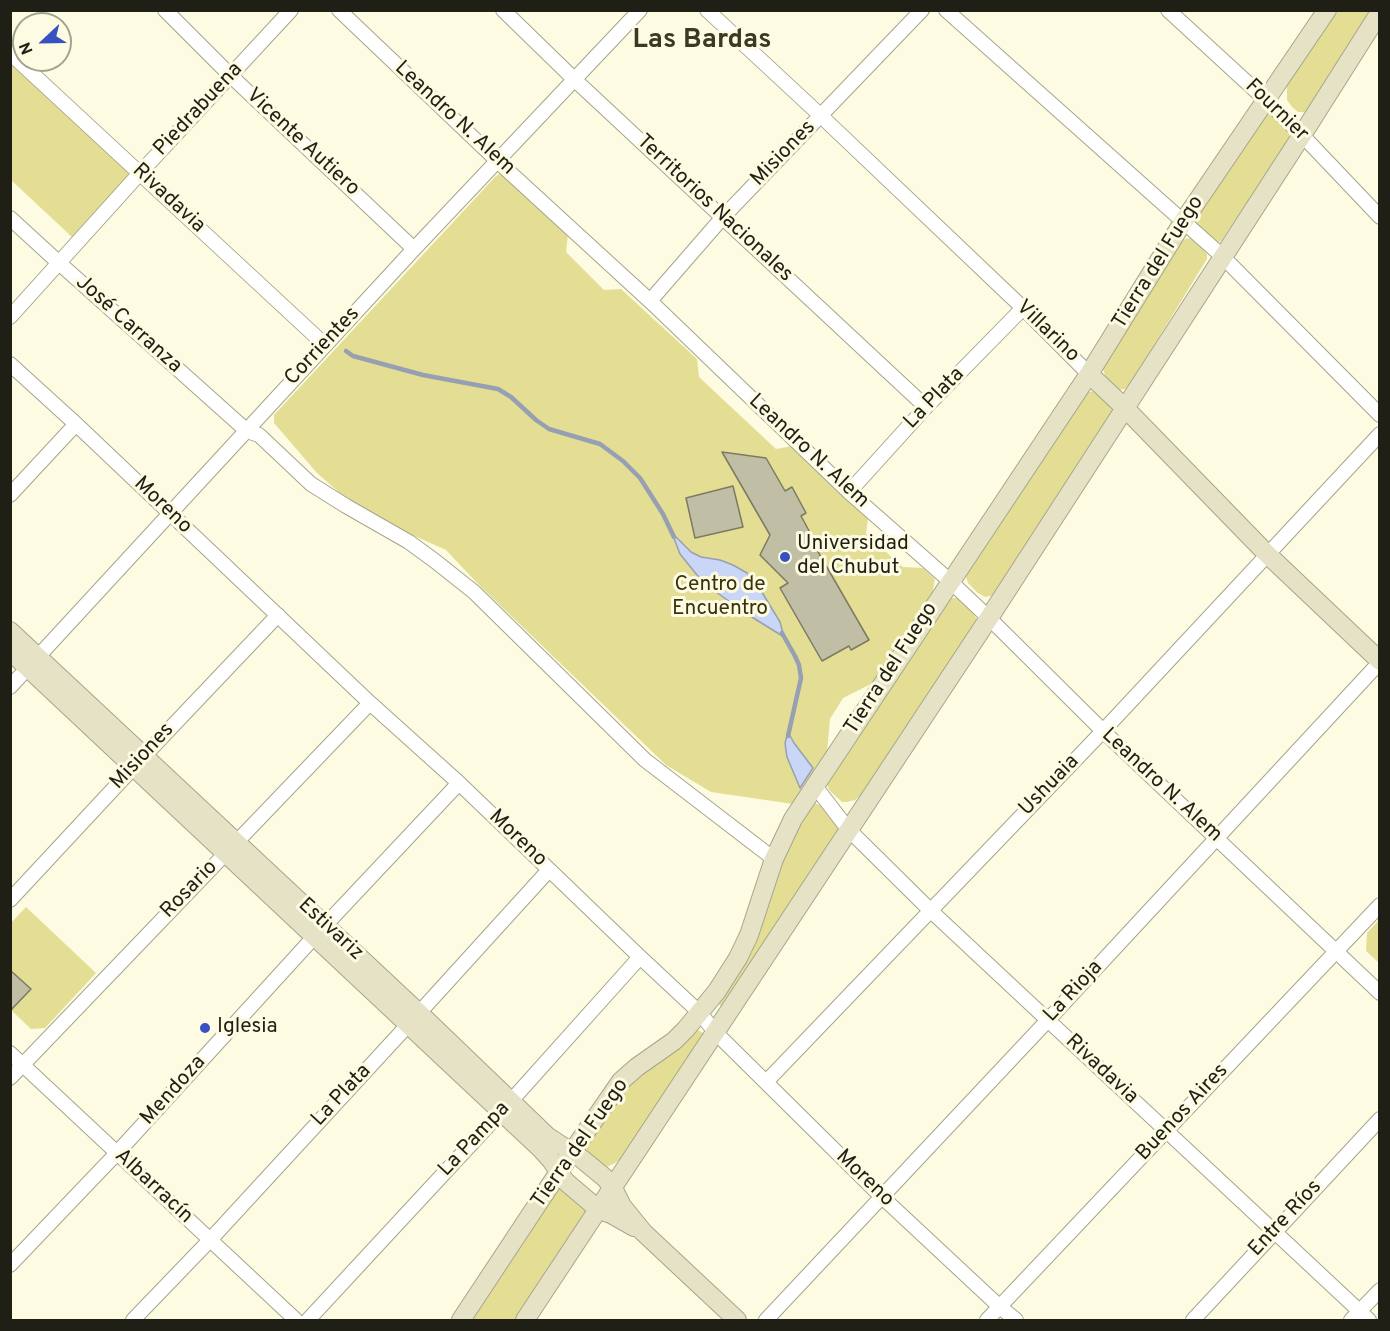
<!DOCTYPE html>
<meta charset="utf-8">
<style>
body{margin:0}
#map{position:relative;width:1390px;height:1331px;overflow:hidden;background:#fdfbe1;font-family:Overpass,sans-serif}
canvas{display:block}
.frame{position:absolute;inset:0;border:12px solid #1f1f16;pointer-events:none}
.north{position:absolute;left:12px;top:12px;width:60px;height:60px;box-sizing:border-box;background:#fdfbe1;border:2px solid #a4a390;border-radius:50%;rotate:248deg;font-size:16px;font-weight:700;line-height:24px;text-align:center;color:#1f1f16}
.north::after{content:'';display:block;margin:auto;width:21px;height:27px;background:#3750c2;clip-path:polygon(50% 0,100% 100%,50% 72%,0 100%)}
</style>
<div id="map">
<canvas width="1390" height="1331"></canvas>
<div class="frame"></div>
<div class="north">N</div>
</div>
<script>
const ctx = document.querySelector('canvas').getContext('2d');
ctx.lineJoin = 'round';
function fill(path, color) { ctx.fillStyle = color; ctx.fill(path, 'evenodd'); }
const shape = rows => new Path2D(rows.map(r => 'M' + r).join(''));
function strokePath(path, color, width, dash) { ctx.strokeStyle = color; ctx.lineWidth = width; ctx.lineCap = dash ? 'butt' : 'round'; ctx.setLineDash(dash || []); ctx.stroke(path); }
function label(font, color, halo, rows, align = 'center') {
  ctx.font = font + ' Overpass,sans-serif'; ctx.lineWidth = 6; ctx.setLineDash([]); ctx.textBaseline = 'middle'; ctx.strokeStyle = halo; ctx.fillStyle = color; for (const [text, x, y, turn = 0] of rows) {
    ctx.save(); ctx.translate(x, y); ctx.rotate((+turn || 0) * Math.PI / 180); ctx.textAlign = isNaN(turn) ? turn : align; if (halo) ctx.strokeText(text, 0, 0); ctx.fillText(text, 0, 0); ctx.restore();
  }
}
const green = shape([
 [1337,11,1373,11,1308,112,1298,112,1292,107,1287,100,1287,85],
 [10,60,132,172,72,237,11,180],
 [1268,109,1289,132,1289,139,1221,241,1217,243,1198,227,1195,221,1195,216],
 [501,173,568,234,566,252,604,290,621,289,697,359,699,377,776,449,792,446,868,518,866,534,903,567,923,568,935,579,932,595,875,682,843,698,830,719,827,752,793,804,711,792,666,765,478,584,446,550,410,534,358,507,342,495,317,473,274,423,274,415,496,176],
 [1191,238,1202,248,1207,254,1207,259,1130,384,1125,389,1119,390,1106,378,1103,369,1105,362,1180,243,1185,239],
 [1094,391,1114,406,1115,413,997,590,991,596,985,597,978,593,968,583,966,577,968,568,1084,393],
 [950,598,958,598,971,609,976,618,976,624,862,794,855,800,847,802,842,802,829,790,827,783],
 [815,803,822,806,838,826,838,832,723,1008,718,1003,807,807],
 [26,907,96,973,45,1028,31,1029,11,1010,10,924],
 [1379,920,1379,963,1366,951,1367,933],
 [697,1029,704,1034,632,1146,617,1162,607,1167,598,1167,584,1151,584,1145,621,1093,636,1077],
 [570,1187,587,1209,585,1218,517,1320,470,1320,551,1197,560,1189]
]);
const water = shape([
 [672,533,691,552,701,557,720,560,733,565,747,573,757,584,780,622,784,637,747,614,716,592,697,575,680,554,672,533],
 [788,732,794,743,813,768,800,788,787,757,785,743,788,732]
]);
const stream = shape([
 [346,351,353,356,423,375,498,389,511,397,536,420,549,429,600,444,623,461,640,478,663,514,674,537],
 [782,633,795,656,799,665,801,678,788,736]
]);
const building = shape([
 [722,452,766,458,785,491,792,487,806,513,801,516,819,549,817,550,869,640,851,650,849,646,822,661,780,588,788,583,760,555,770,535,722,452],
 [733,486,743,527,695,538,686,498,733,486],
 [10,970,31,989,10,1011,10,970]
]);
const street = shape([
 [165,10,231,76,414,249],
 [339,10,506,169,650,301,849,492,950,581,989,618,1103,731,1380,993],
 [503,10,575,80,926,407],
 [707,10,820,115,1023,308,1089,374],
 [946,10,1222,256,1380,415],
 [1168,10,1266,100,1302,135,1380,217],
 [10,53,325,345],
 [10,218,58,262,247,431,259,435,311,484,346,506,409,542,435,561,474,592,645,760,774,859],
 [650,301,723,217,922,10],
 [10,317,140,173,291,10],
 [10,364,76,424,370,703,459,783,640,957,699,1012,716,1033,881,1196,1000,1307,1016,1320],
 [849,492,926,407,1023,308],
 [10,495,76,424],
 [10,687,414,249,640,10],
 [815,786,848,829,931,911,1369,1320],
 [10,900,144,756,278,615],
 [10,1053,296,1320],
 [10,1078,370,703],
 [766,1082,1103,731,1380,434],
 [10,1265,117,1153,315,936,459,783],
 [133,1320,210,1240,419,1013,549,870],
 [308,1320,511,1101,640,957],
 [766,1320,1048,1020,1380,662],
 [987,1320,1380,905],
 [1193,1320,1380,1119],
 [1351,1320,1380,1290]
]);
const secondary = shape([
 [1089,374,1125,408,1267,554,1380,661],
 [10,631,419,1013,547,1136,582,1159,605,1178,613,1188,622,1206,643,1232,737,1320],
 [10,651,541,1149,551,1160,565,1181,599,1210,611,1214,634,1227],
 [461,1320,572,1152,621,1081,637,1067,674,1041,686,1029,717,991,738,958,749,935,774,859,793,819,1089,374,1183,222,1327,10],
 [525,1320,989,618,1302,135,1380,12]
]);
const markers = [
 [785,557,6,"#3750c2"],
 [205,1028,6,"#3750c2"]
];
const streetNames = [
 ["Piedrabuena",199,110,-47],
 ["Fournier",1276,111,44],
 ["Leandro N. Alem",454,119,43],
 ["Vicente Autiero",302,143,43],
 ["Misiones",784,154,-46],
 ["Rivadavia",168,199,43],
 ["Territorios Nacionales",714,209,43],
 ["Tierra del Fuego",1159,263,-58],
 ["José Carranza",128,325,42],
 ["Villarino",1047,332,44],
 ["Corrientes",323,347,-47],
 ["La Plata",935,399,-46],
 ["Leandro N. Alem",808,452,43],
 ["Moreno",162,506,44],
 ["Tierra del Fuego",892,669,-57],
 ["Misiones",143,757,-47],
 ["Ushuaia",1050,786,-46],
 ["Leandro N. Alem",1161,786,43],
 ["Moreno",517,839,44],
 ["Rosario",190,890,-46],
 ["Estivariz",330,930,43],
 ["La Rioja",1074,992,-47],
 ["Rivadavia",1101,1070,43],
 ["Mendoza",174,1091,-48],
 ["La Plata",342,1096,-47],
 ["Buenos Aires",1183,1113,-47],
 ["La Pampa",475,1140,-47],
 ["Tierra del Fuego",581,1144,-55],
 ["Moreno",864,1179,44],
 ["Albarracín",153,1187,43],
 ["Entre Ríos",1286,1219,-47]
];
const poiNames = [
 ["Universidad",797,545],
 ["del Chubut",797,569],
 ["Iglesia",217,1028]
];
const parkNames = [
 ["Centro de",720,586],
 ["Encuentro",720,610]
];
const districtNames = [
 ["Las Bardas",702,42]
];
fill(green, '#e4de95');
fill(water, '#cad6f6');
strokePath(water, '#979fb3', 1.5);
strokePath(stream, '#979fb3', 4.5);
fill(building, '#c0bfa6');
strokePath(building, '#7c7a63', 1.5);
strokePath(street, '#a6a58d', 16);
strokePath(secondary, '#a6a58d', 20);
strokePath(street, '#fff', 14);
strokePath(secondary, '#e5e2c5', 18);
for (const [x, y, r, color] of markers) { const dot = new Path2D(); dot.arc(x, y, r, 0, 2 * Math.PI); ctx.fillStyle = color; ctx.fill(dot); strokePath(dot, '#fdfbe1', 2); }
label('21px', '#1f1f16', '#fdfbe1', streetNames);
label('21px', '#1f1f16', '#fdfbe1', poiNames, 'left');
label('21px', '#37330a', '#fdfbe1', parkNames);
label('bold 27px', '#3a3924', '#fdfbe1', districtNames);
</script>
